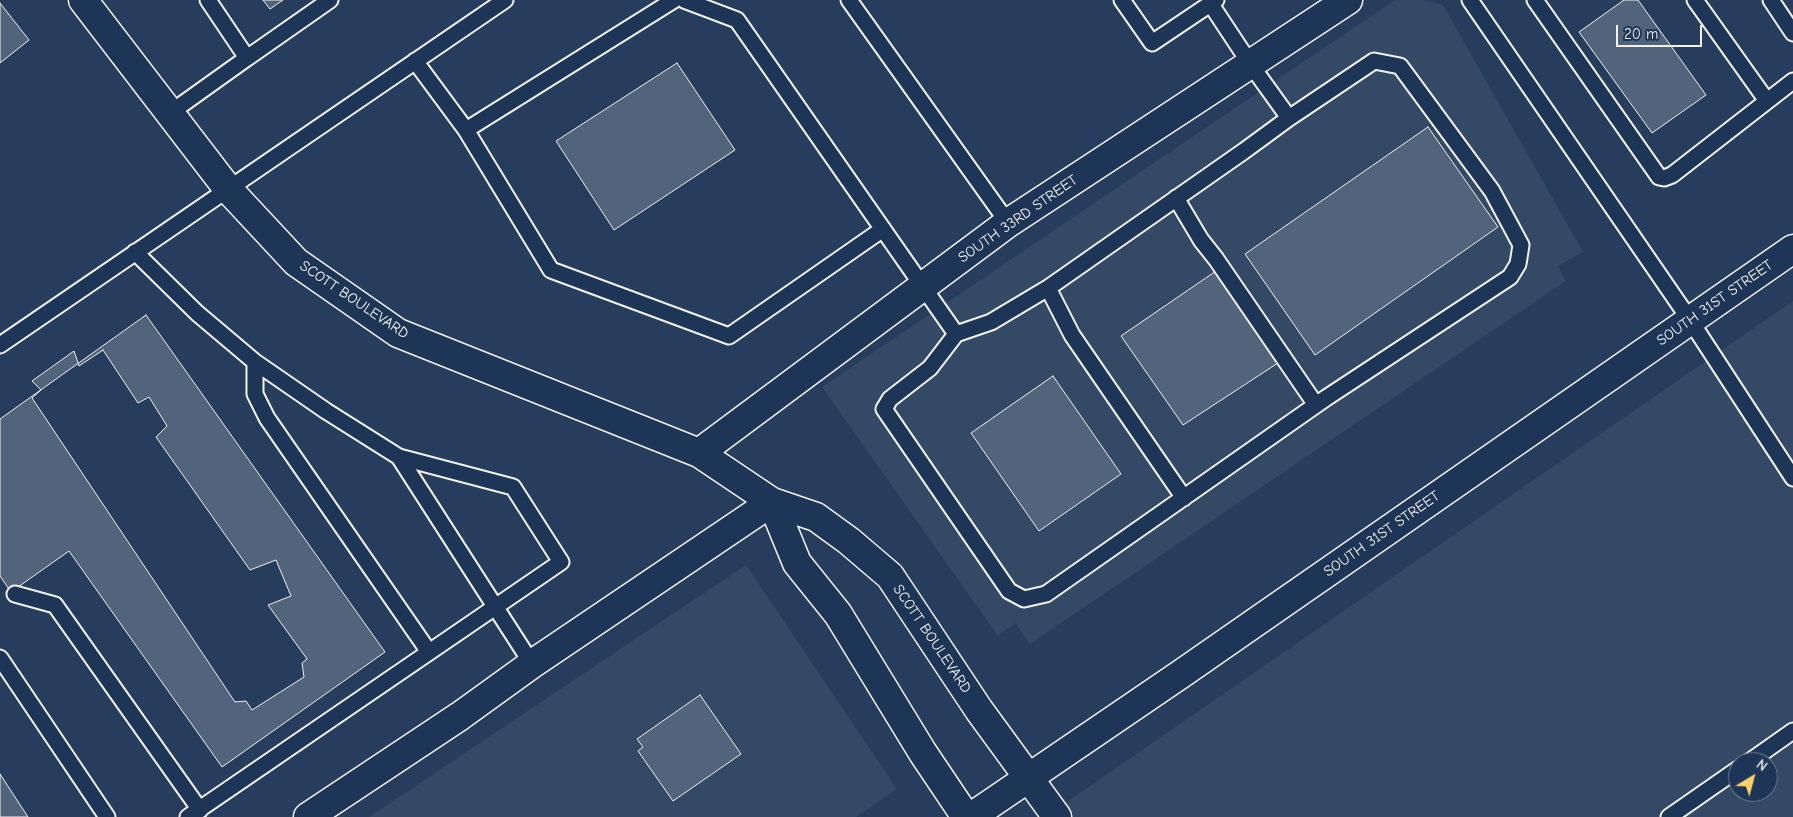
<!DOCTYPE html>
<style>
body{margin:0}
#map{position:relative;width:1793px;height:817px;overflow:hidden;background:#263d5d;font-family:"Comic Neue",sans-serif}
canvas{display:block}
.north{position:absolute;left:1728px;top:752px;width:50px;height:50px;box-sizing:border-box;background:#1d3557;border:1px solid #738091;border-radius:50%;rotate:37deg;font-size:14px;font-weight:700;line-height:20px;text-align:center;color:#f4f1e8}
.north::after{content:'';display:block;margin:auto;width:18px;height:22px;background:#ffd166;clip-path:polygon(50% 0,100% 100%,50% 72%,0 100%)}
.scale{position:absolute;left:1616px;top:25px;width:86px;height:22px;box-sizing:border-box;border:2px solid #f4f1e8;border-top:0;padding-left:6px;font-size:15px;line-height:18px;white-space:nowrap;color:#f4f1e8;-webkit-text-stroke:4px #1d3557;paint-order:stroke}
</style>
<div id="map">
<canvas width="1793" height="817"></canvas>
<div class="north">N</div>
<div class="scale">20 m</div>
</div>
<script>
const ctx = document.querySelector('canvas').getContext('2d');
ctx.lineJoin = 'round';
function fill(path, color) { ctx.fillStyle = color; ctx.fill(path, 'evenodd'); }
const shape = rows => new Path2D(rows.map(r => 'M' + r).join(''));
function strokePath(path, color, width, dash) { ctx.strokeStyle = color; ctx.lineWidth = width; ctx.lineCap = dash ? 'butt' : 'round'; ctx.setLineDash(dash || []); ctx.stroke(path); }
function label(font, color, halo, rows, align = 'center') {
  ctx.font = font + ' "Comic Neue",sans-serif'; ctx.lineWidth = 4.5; ctx.setLineDash([]); ctx.textBaseline = 'middle'; ctx.strokeStyle = halo; ctx.fillStyle = color; for (const [text, x, y, turn = 0] of rows) {
    ctx.save(); ctx.translate(x, y); ctx.rotate((+turn || 0) * Math.PI / 180); ctx.textAlign = isNaN(turn) ? turn : align; if (halo) ctx.strokeText(text, 0, 0); ctx.fillText(text, 0, 0); ctx.restore();
  }
}
const built = shape([
 [1395,0,1424,0,1443,5,1583,252,1558,266,1566,281,1030,644,1015,623,998,636,822,387],
 [1793,301,1793,817,1045,817],
 [1738,762,1768,762,1768,792,1738,792],
 [746,565,897,789,856,817,369,817]
]);
const building = shape([
 [263,0,283,0,270,9,263,0],
 [1624,0,1638,0,1706,95,1652,133,1579,32,1624,0],
 [0,3,29,40,0,63,0,3],
 [677,63,735,150,614,230,556,141,677,63],
 [1428,127,1498,227,1315,355,1245,254,1428,127],
 [1216,271,1281,361,1183,425,1121,336,1216,271],
 [146,315,385,652,222,767,69,551,11,592,0,576,0,419,146,315],
 [103,350,138,403,149,397,167,426,156,437,250,570,276,560,291,596,268,605,307,659,302,663,304,677,252,710,246,701,235,702,32,398,41,390,32,381,74,351,79,366,103,350],
 [1053,376,1121,474,1039,531,971,433,1053,376],
 [700,695,741,754,673,801,638,751,643,747,637,739,700,695],
 [0,774,28,817,0,817,0,774]
]);
const lane = shape([
 [684,0,737,20,956,334,930,368,890,399,884,409,1009,591,1024,599,1046,594,1326,398,1510,277,1518,264,1521,245,1492,191,1400,66,1374,61,1289,118,1251,65,1210,3],
 [849,0,1008,223],
 [1122,0,1152,43,1216,0],
 [1470,0,1690,320,1793,478],
 [1535,0,1659,177,1664,178,1672,175,1793,81],
 [1695,0,1767,101],
 [1771,0,1793,33],
 [247,58,330,0],
 [415,61,466,130,674,0],
 [170,113,247,58,208,0],
 [466,130,551,270,729,336,883,229],
 [1176,198,1201,240,1216,259,1316,405],
 [135,252,197,313,255,362,326,411,399,457,513,487,561,562,188,817],
 [1048,288,1072,335,1184,498],
 [956,334,991,322,1048,288,1244,151,1289,118],
 [0,345,505,0],
 [255,362,255,394,267,418,429,652],
 [399,457,532,664],
 [15,594,55,605,200,810],
 [0,658,107,817],
 [1749,762,1793,731],
 [1669,817,1738,769]
]);
const street = shape([
 [83,0,228,189,296,262,398,333,699,453,772,502,816,517,849,541,890,576,979,710,1057,817],
 [699,453,1008,223,1348,0],
 [772,502,797,563,838,614,923,753,966,817],
 [308,817,460,716,532,664,772,502]
]);
const secondary = shape([
 [971,817,1181,674,1793,249]
]);
const streetNames = [
 ["SOUTH 33RD STREET",1018,219,-35],
 ["SCOTT BOULEVARD",354,300,34],
 ["SOUTH 31ST STREET",1715,303,-35],
 ["SOUTH 31ST STREET",1382,534,-35],
 ["SCOTT BOULEVARD",932,639,56]
];
fill(built, '#334966');
fill(building, '#52647b');
strokePath(building, '#f4f1e8', 1);
strokePath(lane, '#f4f1e8', 19);
strokePath(street, '#f4f1e8', 31);
strokePath(secondary, '#f4f1e8', 31);
strokePath(lane, '#1d3557', 15);
strokePath(street, '#1d3557', 28);
strokePath(secondary, '#1d3557', 28);
label('15px', '#f4f1e8', '#1d3557', streetNames);
</script>
